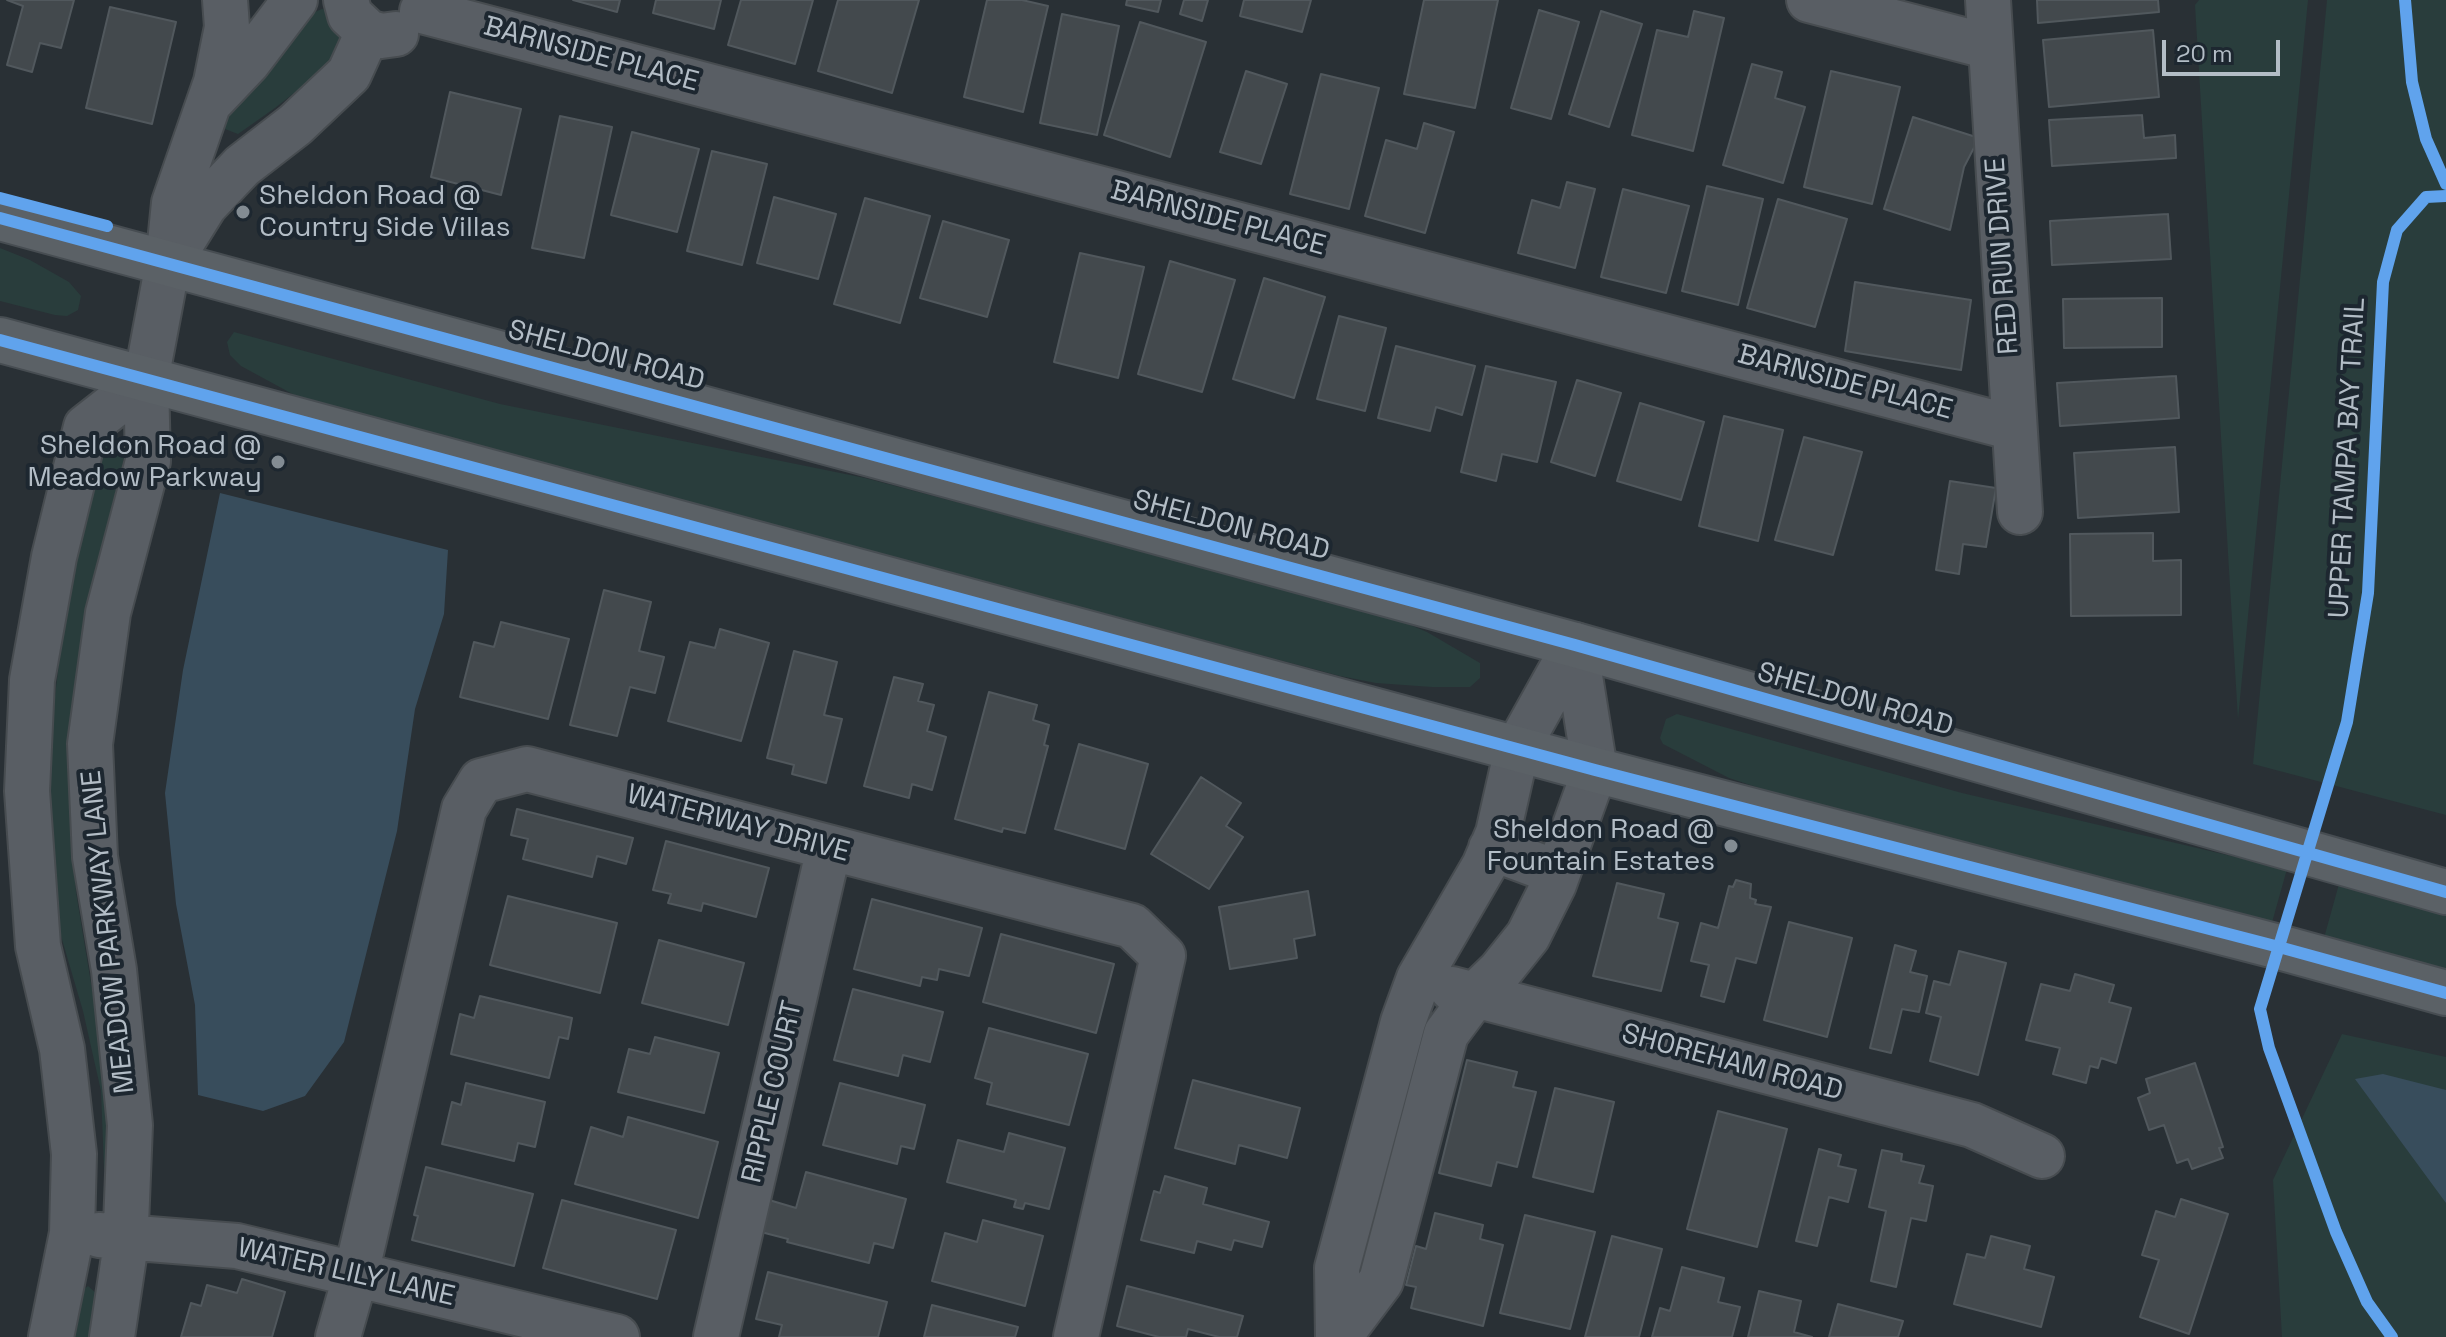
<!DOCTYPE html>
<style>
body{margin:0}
#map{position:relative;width:2446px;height:1337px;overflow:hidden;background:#293035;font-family:"Space Grotesk",sans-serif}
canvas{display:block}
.scale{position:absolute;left:2162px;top:40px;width:118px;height:36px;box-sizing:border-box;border:4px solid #b3bdc6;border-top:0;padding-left:10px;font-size:24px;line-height:28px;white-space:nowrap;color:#b3bdc6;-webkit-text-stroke:6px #1d2730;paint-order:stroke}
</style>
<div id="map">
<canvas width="2446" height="1337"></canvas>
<div class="scale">20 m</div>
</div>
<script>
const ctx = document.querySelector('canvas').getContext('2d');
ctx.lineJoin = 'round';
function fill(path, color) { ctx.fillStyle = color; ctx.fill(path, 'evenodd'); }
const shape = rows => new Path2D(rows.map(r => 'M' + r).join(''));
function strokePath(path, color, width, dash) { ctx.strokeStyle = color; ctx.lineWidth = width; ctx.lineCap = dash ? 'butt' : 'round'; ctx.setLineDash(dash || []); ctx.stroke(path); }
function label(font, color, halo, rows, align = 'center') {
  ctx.font = font + ' "Space Grotesk",sans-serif'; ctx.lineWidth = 8; ctx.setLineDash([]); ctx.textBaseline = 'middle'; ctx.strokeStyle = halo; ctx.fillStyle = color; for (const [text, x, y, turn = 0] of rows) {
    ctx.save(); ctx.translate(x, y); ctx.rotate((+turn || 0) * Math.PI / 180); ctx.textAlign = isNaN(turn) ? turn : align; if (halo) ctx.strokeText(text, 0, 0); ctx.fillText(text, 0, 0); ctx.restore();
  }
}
const green = shape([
 [2199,0,2308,0,2238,719,2195,5],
 [2327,0,2446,0,2446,815,2253,764],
 [322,9,334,12,348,33,331,64,275,108,238,134,225,129,223,118,310,14],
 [0,248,30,260,69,282,81,296,78,310,67,316,55,315,0,301],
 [234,332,500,404,865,478,1389,616,1427,632,1480,663,1480,678,1470,687,1432,687,1376,683,1340,676,309,403,241,366,230,355,227,342],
 [118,437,127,446,106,530,92,608,78,710,70,804,76,892,104,1062,109,1113,110,1168,104,1169,101,1091,83,1011,58,926,49,841,47,762,67,597,105,446],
 [1677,714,1962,793,2287,869,2271,926,1799,801,1729,778,1663,744,1660,738,1666,719],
 [2339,884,2446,914,2446,969,2324,938],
 [2342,1034,2446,1057,2446,1337,2282,1337,2273,1180],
 [88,1286,96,1293,92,1337,71,1337,79,1293]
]);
const water = shape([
 [220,493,448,550,444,614,415,709,397,831,344,1042,305,1096,263,1111,198,1095,195,1005,176,904,165,793,183,670],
 [2383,1074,2446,1090,2446,1203,2355,1079]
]);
const building = shape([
 [7,0,74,0,61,48,40,43,32,72,7,65,23,6,7,0],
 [573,0,620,0,617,12,573,0],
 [656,0,721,0,714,29,653,13,656,0],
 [741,0,813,0,795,64,728,45,741,0],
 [838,0,919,0,892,93,818,71,838,0],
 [987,0,1022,0,1048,6,1023,112,964,97,987,0],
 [1127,0,1161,0,1158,12,1126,5,1127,0],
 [1184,0,1208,0,1202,21,1180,14,1184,0],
 [1244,0,1311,0,1302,32,1240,16,1244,0],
 [1424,0,1498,0,1475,108,1404,94,1424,0],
 [2037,0,2158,0,2159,12,2038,23,2037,0],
 [110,7,176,22,152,124,86,108,110,7],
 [1539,10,1579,22,1551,119,1511,108,1539,10],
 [1601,11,1642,24,1609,127,1569,114,1601,11],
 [1694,11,1724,18,1693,151,1632,135,1657,30,1688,37,1694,11],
 [1062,14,1119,26,1097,135,1040,123,1062,14],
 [1140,22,1206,42,1170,157,1104,135,1140,22],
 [2153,30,2159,97,2049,107,2043,40,2153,30],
 [1752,64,1782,72,1775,98,1805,107,1783,183,1723,165,1752,64],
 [1246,71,1287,84,1261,164,1220,152,1246,71],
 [1831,71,1900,87,1872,204,1804,187,1831,71],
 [1321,74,1379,88,1349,209,1290,194,1321,74],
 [450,92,521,109,501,195,431,177,450,92],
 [2142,115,2144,138,2175,135,2176,158,2052,166,2049,120,2142,115],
 [560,116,612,127,584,258,532,248,560,116],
 [1913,117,1979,138,1964,167,1950,230,1884,209,1913,117],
 [1424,123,1454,132,1425,233,1365,216,1386,140,1417,149,1424,123],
 [632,132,699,149,677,232,611,215,632,132],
 [712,151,767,164,742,265,687,251,712,151],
 [1567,182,1595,189,1575,268,1518,253,1532,200,1560,208,1567,182],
 [1707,186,1763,199,1738,305,1682,291,1707,186],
 [1623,189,1689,206,1666,293,1601,277,1623,189],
 [774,197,836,214,818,279,757,263,774,197],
 [865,198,930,216,900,323,834,304,865,198],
 [1778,199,1847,219,1815,327,1747,308,1778,199],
 [2168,214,2171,259,2052,265,2050,221,2168,214],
 [943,221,1009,240,987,317,920,298,943,221],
 [1080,253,1144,267,1118,378,1054,362,1080,253],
 [1170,261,1235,280,1202,392,1138,374,1170,261],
 [1264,278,1325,297,1294,398,1233,379,1264,278],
 [1855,282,1971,300,1961,370,1845,351,1855,282],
 [2162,298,2162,347,2064,348,2063,299,2162,298],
 [1339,316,1386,328,1365,411,1317,399,1339,316],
 [1396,346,1475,366,1462,415,1436,407,1430,431,1378,418,1396,346],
 [1486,366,1556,382,1537,462,1502,454,1496,481,1461,472,1486,366],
 [2176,376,2179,418,2060,426,2057,383,2176,376],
 [1577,380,1621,393,1595,476,1551,462,1577,380],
 [1640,403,1704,422,1681,500,1617,481,1640,403],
 [1724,416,1783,430,1758,541,1699,526,1724,416],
 [1804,437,1862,452,1833,555,1775,540,1804,437],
 [2175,447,2179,512,2078,518,2074,453,2175,447],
 [1950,481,1996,488,1986,547,1963,544,1959,574,1936,570,1950,481],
 [2153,533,2153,561,2181,560,2181,615,2071,616,2070,534,2153,533],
 [604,590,651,602,639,651,664,657,655,693,630,687,617,736,570,725,604,590],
 [501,622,569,639,548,719,460,697,474,642,494,647,501,622],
 [720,629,769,643,741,741,668,721,690,642,715,648,720,629],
 [794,651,837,662,824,715,842,719,826,783,792,774,794,765,767,758,794,651],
 [894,677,923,684,918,701,934,705,927,731,946,737,932,790,912,784,909,798,864,786,894,677],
 [989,692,1037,705,1033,720,1049,725,1044,745,1048,746,1025,833,1003,828,1002,832,955,819,989,692],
 [1079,744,1148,764,1125,849,1055,829,1079,744],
 [1201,777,1241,803,1226,826,1243,837,1209,889,1151,854,1201,777],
 [517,809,633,838,626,864,597,856,592,877,523,859,528,839,511,835,517,809],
 [666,841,769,868,756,917,703,903,701,911,668,903,671,894,653,890,666,841],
 [1736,880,1751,884,1750,898,1756,900,1755,904,1771,907,1756,963,1736,958,1724,1002,1701,996,1709,965,1691,961,1701,923,1718,928,1729,886,1733,887,1736,880],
 [1617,883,1664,894,1658,918,1678,923,1661,991,1593,976,1617,883],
 [1308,891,1315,935,1294,939,1297,958,1230,969,1219,907,1308,891],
 [508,896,617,923,600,993,490,965,508,896],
 [872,899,982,928,969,976,939,969,937,980,922,977,920,986,854,969,872,899],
 [1789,922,1852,938,1827,1037,1764,1020,1789,922],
 [1001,934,1114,964,1096,1033,983,1002,1001,934],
 [659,940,744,963,728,1025,642,1003,659,940],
 [1895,945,1916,951,1910,972,1927,976,1919,1012,1902,1009,1891,1053,1870,1048,1895,945],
 [1959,951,2006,963,1978,1075,1930,1061,1941,1017,1926,1013,1934,981,1950,985,1959,951],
 [2075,974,2114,985,2109,1002,2131,1008,2116,1063,2101,1058,2098,1068,2090,1066,2086,1083,2053,1074,2060,1048,2026,1040,2041,984,2070,991,2075,974],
 [853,989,943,1012,930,1062,903,1055,898,1076,834,1060,853,989],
 [480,996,572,1018,568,1039,559,1037,549,1078,451,1054,460,1014,474,1018,480,996],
 [989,1028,1088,1054,1069,1125,987,1104,992,1083,975,1078,989,1028],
 [655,1037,719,1053,704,1113,618,1092,629,1049,650,1054,655,1037],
 [1467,1060,1517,1072,1513,1087,1536,1092,1517,1167,1497,1162,1491,1186,1439,1173,1467,1060],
 [2195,1063,2223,1147,2219,1148,2223,1158,2192,1169,2188,1159,2177,1163,2164,1125,2149,1130,2138,1098,2150,1093,2146,1079,2195,1063],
 [1193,1080,1300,1108,1287,1158,1239,1145,1235,1164,1175,1148,1193,1080],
 [466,1083,545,1102,535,1147,518,1143,514,1161,442,1144,452,1102,461,1105,466,1083],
 [840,1083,925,1105,914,1149,901,1146,897,1164,823,1145,840,1083],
 [1555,1088,1614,1102,1593,1192,1533,1177,1555,1088],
 [1718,1111,1787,1129,1757,1247,1687,1229,1718,1111],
 [628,1117,718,1142,698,1218,575,1184,591,1127,623,1137,628,1117],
 [1009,1133,1065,1148,1049,1209,1025,1203,1023,1209,1014,1207,1016,1200,947,1182,958,1140,1004,1152,1009,1133],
 [1819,1149,1841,1155,1838,1166,1856,1170,1848,1202,1829,1197,1817,1246,1796,1241,1819,1149],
 [1882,1150,1902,1154,1901,1161,1924,1166,1919,1183,1933,1186,1926,1221,1911,1218,1896,1287,1871,1281,1886,1211,1869,1207,1882,1150],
 [426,1167,533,1194,514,1266,412,1240,418,1216,414,1215,426,1167],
 [806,1172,906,1199,893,1248,874,1243,869,1263,787,1242,788,1239,761,1232,769,1200,796,1208,806,1172],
 [1165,1176,1207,1188,1203,1204,1269,1222,1262,1247,1234,1240,1231,1250,1197,1241,1194,1253,1141,1240,1154,1191,1160,1193,1165,1176],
 [2181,1199,2228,1214,2189,1334,2140,1317,2159,1260,2142,1255,2156,1211,2175,1217,2181,1199],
 [562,1200,676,1230,657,1299,543,1268,562,1200],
 [1435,1213,1483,1225,1480,1239,1503,1245,1483,1326,1411,1308,1416,1287,1406,1285,1416,1246,1426,1249,1435,1213],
 [1525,1215,1595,1232,1570,1329,1500,1313,1525,1215],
 [983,1220,1043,1236,1025,1306,932,1281,945,1233,977,1242,983,1220],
 [1612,1236,1662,1249,1639,1337,1585,1337,1612,1236],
 [1991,1236,2030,1246,2024,1269,2054,1277,2041,1327,1954,1304,1967,1254,1985,1258,1991,1236],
 [1682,1267,1724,1278,1718,1302,1740,1307,1732,1337,1652,1337,1660,1308,1670,1311,1682,1267],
 [768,1272,887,1302,878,1337,779,1337,782,1325,756,1319,768,1272],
 [242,1279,285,1292,272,1337,181,1337,191,1303,201,1306,207,1285,237,1293,242,1279],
 [1127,1286,1243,1316,1237,1337,1219,1337,1188,1329,1186,1337,1159,1337,1117,1326,1127,1286],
 [1759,1291,1801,1301,1794,1332,1812,1337,1748,1337,1759,1291],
 [1838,1304,1903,1321,1898,1337,1829,1337,1838,1304],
 [932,1305,1018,1327,1015,1337,924,1337,932,1305]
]);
const minor = shape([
 [346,0,350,15,368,32,381,36,396,34],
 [1809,0,1990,47],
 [1988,0,2020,512],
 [422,11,2014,428],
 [213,99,248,62,295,0],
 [174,255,205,205,242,166,295,125,349,74,368,32],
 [1491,848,1558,873],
 [1452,989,1972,1125,2042,1156],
 [99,1235,237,1246,617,1337],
 [51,1337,72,1233,74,1154,62,1049,38,946,27,791,32,680,54,557,86,427,146,380],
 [112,1337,125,1250,130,1125,114,970,95,857,90,744,108,613,148,461,146,380,168,263,174,203,216,82,227,27,225,0],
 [338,1337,356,1274,464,809,481,781,527,769,1132,926,1163,956,1076,1337],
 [716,1337,829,848],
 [1338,1337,1337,1268,1403,1022,1419,978,1484,866,1498,833,1517,749,1575,645],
 [1339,1337,1381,1281,1446,1034,1475,995,1500,971,1528,936,1554,884,1595,770,1575,645]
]);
const major = shape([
 [0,218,1575,645,2446,892],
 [0,340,1595,770,2279,947,2446,993]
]);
const cycleway = shape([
 [2405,0,2412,82,2426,139,2446,184],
 [0,198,107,226],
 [0,218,1575,645,2446,892],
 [0,340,1595,770,2279,947,2446,993],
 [2392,1337,2367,1302,2336,1232,2269,1048,2260,1009,2347,722,2368,593,2383,282,2397,230,2426,197,2446,196]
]);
const markers = [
 [243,212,8,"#838c93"],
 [278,462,8,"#838c93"],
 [1731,846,8,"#838c93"]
];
const streetNames = [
 ["BARNSIDE PLACE",591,55,15],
 ["BARNSIDE PLACE",1218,219,15],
 ["RED RUN DRIVE",2003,256,-94],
 ["SHELDON ROAD",606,356,15],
 ["BARNSIDE PLACE",1845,383,15],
 ["UPPER TAMPA BAY TRAIL",2348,458,-87],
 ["SHELDON ROAD",1231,526,15],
 ["SHELDON ROAD",1855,700,16],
 ["WATERWAY DRIVE",738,824,15],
 ["MEADOW PARKWAY LANE",109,932,-96],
 ["SHOREHAM ROAD",1732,1063,15],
 ["RIPPLE COURT",773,1092,-77],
 ["WATER LILY LANE",346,1273,13]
];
const poiNames = [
 ["Sheldon Road @",259,196,"left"],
 ["Country Side Villas",259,228,"left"],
 ["Sheldon Road @",262,446],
 ["Meadow Parkway",262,478],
 ["Sheldon Road @",1715,830],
 ["Fountain Estates",1715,862]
];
fill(green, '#293d3c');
fill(water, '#384d5c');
fill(building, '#43494d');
strokePath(building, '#51585d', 2);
strokePath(minor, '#474c50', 48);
strokePath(major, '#474d52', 48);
strokePath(minor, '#595e64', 44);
strokePath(major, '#5b6166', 44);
strokePath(cycleway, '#60a3ed', 12);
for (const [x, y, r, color] of markers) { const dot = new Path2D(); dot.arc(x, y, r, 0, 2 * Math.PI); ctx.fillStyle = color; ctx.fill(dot); strokePath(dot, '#1d2730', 3); }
label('28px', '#b3bdc6', '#1d2730', streetNames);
label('28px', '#b3bdc6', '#1d2730', poiNames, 'right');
</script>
